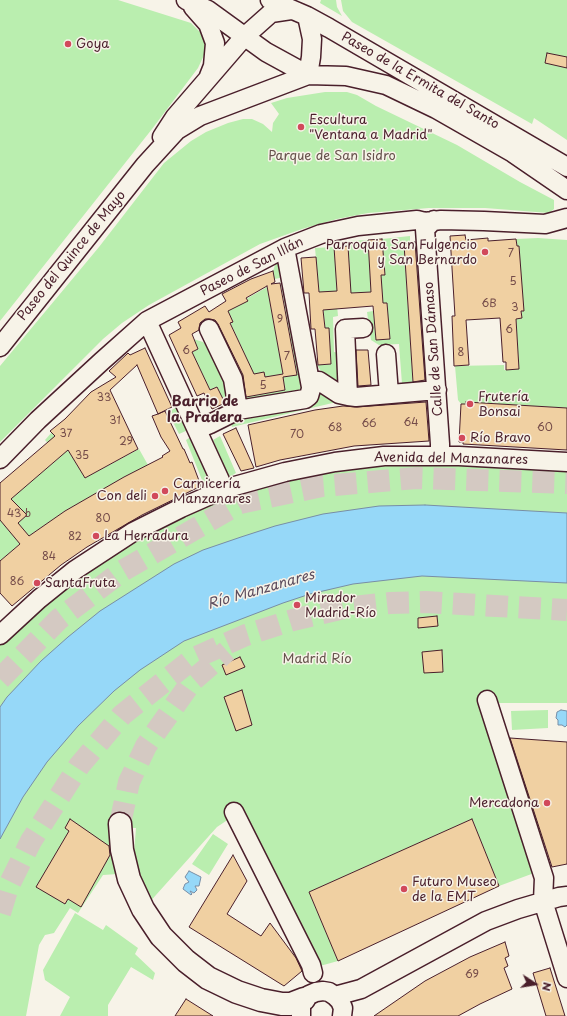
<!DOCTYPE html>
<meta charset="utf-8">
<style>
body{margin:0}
#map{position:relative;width:567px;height:1016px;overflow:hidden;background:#f7f3e8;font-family:"Playpen Sans",sans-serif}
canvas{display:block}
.north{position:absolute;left:515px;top:964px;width:40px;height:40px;-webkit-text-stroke:3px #f7f3e8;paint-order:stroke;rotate:102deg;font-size:11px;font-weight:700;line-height:16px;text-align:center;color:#4a1f2b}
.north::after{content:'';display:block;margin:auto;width:14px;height:18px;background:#4a1f2b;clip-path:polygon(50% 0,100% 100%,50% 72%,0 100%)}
</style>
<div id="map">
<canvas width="567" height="1016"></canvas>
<div class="north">N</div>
</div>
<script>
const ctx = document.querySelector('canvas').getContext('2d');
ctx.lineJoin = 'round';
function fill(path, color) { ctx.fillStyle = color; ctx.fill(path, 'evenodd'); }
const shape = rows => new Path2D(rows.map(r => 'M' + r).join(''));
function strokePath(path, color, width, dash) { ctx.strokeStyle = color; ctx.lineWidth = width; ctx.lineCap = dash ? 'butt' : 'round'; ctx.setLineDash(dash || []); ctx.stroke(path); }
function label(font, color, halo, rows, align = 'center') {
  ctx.font = font + ' "Playpen Sans",sans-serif'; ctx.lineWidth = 3; ctx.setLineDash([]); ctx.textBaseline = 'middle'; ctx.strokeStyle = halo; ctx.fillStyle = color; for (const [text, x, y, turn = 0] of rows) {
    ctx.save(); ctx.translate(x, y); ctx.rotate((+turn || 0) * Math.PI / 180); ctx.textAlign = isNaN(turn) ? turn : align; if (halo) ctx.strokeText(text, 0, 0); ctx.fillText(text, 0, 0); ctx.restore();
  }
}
const green = shape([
 [0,0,118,0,191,23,200,32,205,40,205,53,198,68,152,129,0,321],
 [321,0,336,0,337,7,342,16,320,3],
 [341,0,567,0,567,140,534,118,532,124,352,22,343,11],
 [325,92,347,92,357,95,376,106,457,145,520,182,554,200,554,209,549,213,485,208,429,208,368,213,337,219,302,229,260,244,149,305,122,323,103,339,0,442,0,366,99,247,164,163,191,141,206,132,228,123,243,119,252,119,263,124,272,132,273,123,279,114,271,103,287,98],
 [410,236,410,243,404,244,413,386,402,384,399,344,379,345,371,340,367,312,373,311,376,340,390,339,387,303,373,304,372,292,336,295,338,316,333,317,334,352,340,353,341,379,332,382,323,374,317,365,331,364,329,328,325,328,322,292,319,292,315,248,334,247,337,282,350,282,348,241,368,240,370,276,385,274,382,239],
 [538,238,567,240,567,408,466,402,466,404,461,404,458,400,455,366,504,365,504,370,519,368,516,319,522,318,516,239],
 [276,262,281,262,308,390,241,407,243,397,285,390,283,377,297,374,280,278,274,279,273,271],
 [267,287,283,374,240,382,239,374,251,368,225,311],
 [190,338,203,342,207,345,225,380,227,405,225,403,217,387,210,390,192,352,198,349,196,344,190,347],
 [315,388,345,400,232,427,230,421],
 [177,407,188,430,179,434,168,412],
 [52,432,69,452,85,478,139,449,148,465,126,476,65,511,29,536,0,561,0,521,10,513,3,505,60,457,45,440],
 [192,436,211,482,204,485,186,440],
 [220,436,236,473,229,477,213,440],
 [378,462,567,466,567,703,496,703,516,769,567,772,567,837,538,845,545,869,499,886,472,819,309,892,338,961,309,969,229,819,217,827,147,905,136,876,134,852,136,828,110,827,118,874,103,875,78,913,70,908,54,933,45,935,39,945,26,1016,0,1016,0,643,80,570,168,520,257,485],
 [548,710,548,728,512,730,511,711],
 [213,834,228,844,209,875,192,864],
 [75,913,103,930,106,925,138,948,135,954,155,973,153,980,131,967,108,1005,108,1016,60,1016,70,997,45,980,43,970]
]);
const water = shape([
 [425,505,567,513,567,583,422,576,353,584,310,594,283,603,184,641,140,670,114,691,78,726,47,762,23,797,0,839,0,707,7,697,41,661,68,637,100,611,174,564,203,550,241,537,275,526,323,514,379,506,425,505],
 [561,710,567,711,567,725,565,727,562,725,558,725,558,720,556,718,557,712,561,710],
 [189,871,201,877,199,886,195,886,197,890,194,893,190,891,192,894,191,895,183,889,185,884,189,882,185,877,189,871]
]);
const building = shape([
 [547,53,567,57,567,68,545,63,547,53],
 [465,235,466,240,488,238,488,241,516,239,517,246,519,246,524,311,521,311,522,318,516,319,519,369,506,370,506,362,503,362,500,318,466,320,469,365,454,366,452,316,455,316,450,236,465,235],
 [382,239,385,275,381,275,383,303,387,303,390,339,376,340,373,306,323,310,325,328,329,328,331,364,318,365,315,329,311,329,309,293,304,293,301,258,316,257,319,292,337,291,334,247,348,246,351,293,371,292,368,240,382,239],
 [415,242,425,380,413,382,404,244,415,242],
 [273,271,275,282,271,284,280,283,297,375,283,377,285,390,246,397,243,375,218,324,215,320,209,319,205,319,200,323,199,330,192,334,198,349,192,352,210,390,217,387,225,403,212,409,204,393,197,396,169,335,181,328,178,322,205,306,209,312,226,301,222,294,251,279,273,271],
 [267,286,283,374,265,377,264,372,254,374,230,323,233,322,228,311,248,301,246,298,267,286],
 [145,348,172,407,158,414,165,411,183,449,184,449,190,463,192,462,201,486,142,515,87,547,61,565,12,606,0,593,0,561,20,544,0,520,0,483,55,436,50,431,65,419,91,392,116,377,109,371,128,353,130,355,145,348],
 [137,365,158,414,152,416,161,437,170,451,162,456,163,457,124,477,65,511,29,536,18,523,27,515,11,499,68,450,85,478,138,449,110,390,137,365],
 [356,350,368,350,371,385,358,386,356,350],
 [426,402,429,441,354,446,280,460,256,467,248,425,315,410,343,406,357,407,426,402],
 [466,402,567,408,567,450,463,444,463,442,459,442,461,404,466,404,466,402],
 [236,428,254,468,241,471,223,434,236,428],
 [437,616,438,626,418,628,418,618,437,616],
 [442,650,443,672,424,673,422,652,442,650],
 [240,657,245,667,226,675,222,665,240,657],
 [242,690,252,725,236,731,224,697,242,690],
 [510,738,567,742,567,864,552,867,510,738],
 [70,819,109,846,110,855,81,907,68,899,65,904,36,887,69,831,65,828,70,819],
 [472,819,499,886,338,961,309,892,472,819],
 [233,855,247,881,227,914,261,936,270,923,296,958,302,971,284,986,189,927,233,855],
 [505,942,509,956,505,958,508,966,504,968,512,989,480,1004,458,1016,374,1016,425,981,470,957,505,942],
 [550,968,565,1016,546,1016,533,973,550,968],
 [186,999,213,1016,175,1016,186,999]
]);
const highwayTunnel = shape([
 [0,679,59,619,122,571,240,503,322,486,417,478,567,483],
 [120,824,129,782,146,746,192,681,227,651],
 [0,913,8,887,31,841,79,766,122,715,194,658,246,635,293,620,345,608,390,603,426,602,567,610]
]);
const minor = shape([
 [186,0,208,10,266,52,308,75,346,76,386,85,436,109,513,153,567,190],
 [270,0,307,16,329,28,567,167],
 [193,7,208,24,215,43,213,66,209,76],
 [307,16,312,39,311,57,308,75],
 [162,137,175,117,244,37,271,13,291,10],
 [434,220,425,229,440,444,440,451,436,456],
 [285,248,311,387],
 [147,321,224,489],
 [209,329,233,379,238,410],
 [0,347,145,165,177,130,200,116,308,75],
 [386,354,389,394],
 [348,396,345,329,363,328],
 [198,429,210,424,238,410,305,399,309,396,313,382,315,381,319,381,339,394,348,396,356,397,437,390],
 [0,459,38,420,102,361,147,321,285,248,321,234,358,226,417,220,425,222,441,220,484,221,545,224,567,218],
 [0,635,39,599,75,570,133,532,181,508,224,489,285,472,335,462,384,456,459,456,567,462],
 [487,700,544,878,543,901,567,978],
 [234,812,311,965,313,973],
 [335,996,361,989,486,921,518,909,559,897,567,896],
 [301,1016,301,1006,304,999,309,995,316,992,323,991,329,992,335,996,340,1001,343,1008,342,1016]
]);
const highway = shape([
 [120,824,122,850,129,879,143,909,161,936,186,961,208,978,237,992,261,1000,282,1004,291,1004,304,999]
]);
const markers = [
 [68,44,4,"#d1495b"],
 [301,127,4,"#d1495b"],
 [485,252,4,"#d1495b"],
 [470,404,4,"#d1495b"],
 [462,438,4,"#d1495b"],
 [165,491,4,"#d1495b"],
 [155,496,4,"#d1495b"],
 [96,536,4,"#d1495b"],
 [37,583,4,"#d1495b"],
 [297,605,4,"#d1495b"],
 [547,803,4,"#d1495b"],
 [404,889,4,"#d1495b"]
];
const numberNames = [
 ["7",511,254],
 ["5",513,282],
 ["6B",489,304],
 ["3",515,308],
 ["9",280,320],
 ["6",509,330],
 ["6",186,351],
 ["8",461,353],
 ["7",287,357],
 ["5",263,386],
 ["33",104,398],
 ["31",115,421],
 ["64",411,423],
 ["66",369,424],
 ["68",335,428],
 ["60",545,428],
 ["37",66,434],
 ["70",297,435],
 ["29",126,442],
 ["35",82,456],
 ["43 b",19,514],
 ["80",103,519],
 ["82",75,537],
 ["84",49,557],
 ["86",17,582],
 ["69",472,975]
];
const poiNames = [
 ["Goya",76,44],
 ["Escultura",309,120],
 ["\"Ventana a Madrid\"",309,135],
 ["Parroquia San Fulgencio",477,245,"right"],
 ["y San Bernardo",477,260,"right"],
 ["Frutería",478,397],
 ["Bonsai",478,412],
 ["Río Bravo",470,438],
 ["Carnicería",173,484],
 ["Manzanares",173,499],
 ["Con deli",147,496,"right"],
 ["La Herradura",104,536],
 ["SantaFruta",45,583],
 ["Mirador",305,598],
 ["Madrid-Río",305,613],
 ["Mercadona",539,803,"right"],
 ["Futuro Museo",412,882],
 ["de la EMT",412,897]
];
const streetNames = [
 ["Paseo de la Ermita del Santo",420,81,30],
 ["Paseo del Quince de Mayo",72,256,-51],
 ["Paseo de San Illán",252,267,-27],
 ["Calle de San Dámaso",434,349,-94],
 ["Avenida del Manzanares",451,459,1]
];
const parkNames = [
 ["Parque de San Isidro",332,156],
 ["Madrid Río",317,659]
];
const neighbourhoodNames = [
 ["Barrio de",205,402],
 ["la Pradera",205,418]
];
const waterNames = [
 ["Río Manzanares",261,590,-16]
];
fill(green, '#baeeaf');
fill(water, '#96d8f8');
strokePath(water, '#788ea6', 1);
fill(building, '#f0d0a2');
strokePath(building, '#4a1f2b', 1);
strokePath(highwayTunnel, '#d4c9c2', 22, [22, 11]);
strokePath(minor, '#4a1f2b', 21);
strokePath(highway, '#4a1f2b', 25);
strokePath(minor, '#f7f3e8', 18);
strokePath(highway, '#f7f3e8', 22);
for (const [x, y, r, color] of markers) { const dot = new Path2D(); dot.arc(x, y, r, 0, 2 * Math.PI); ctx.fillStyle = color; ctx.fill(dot); strokePath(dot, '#f7f3e8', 1.5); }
label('11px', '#744b49', null, numberNames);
label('13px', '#4a1f2b', '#f7f3e8', poiNames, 'left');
label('13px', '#4a1f2b', '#f7f3e8', streetNames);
label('13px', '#66534c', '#f7f3e8', parkNames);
label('bold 14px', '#4a1f2b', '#f7f3e8', neighbourhoodNames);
label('italic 14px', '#5d4d5e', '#f7f3e8', waterNames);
</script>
